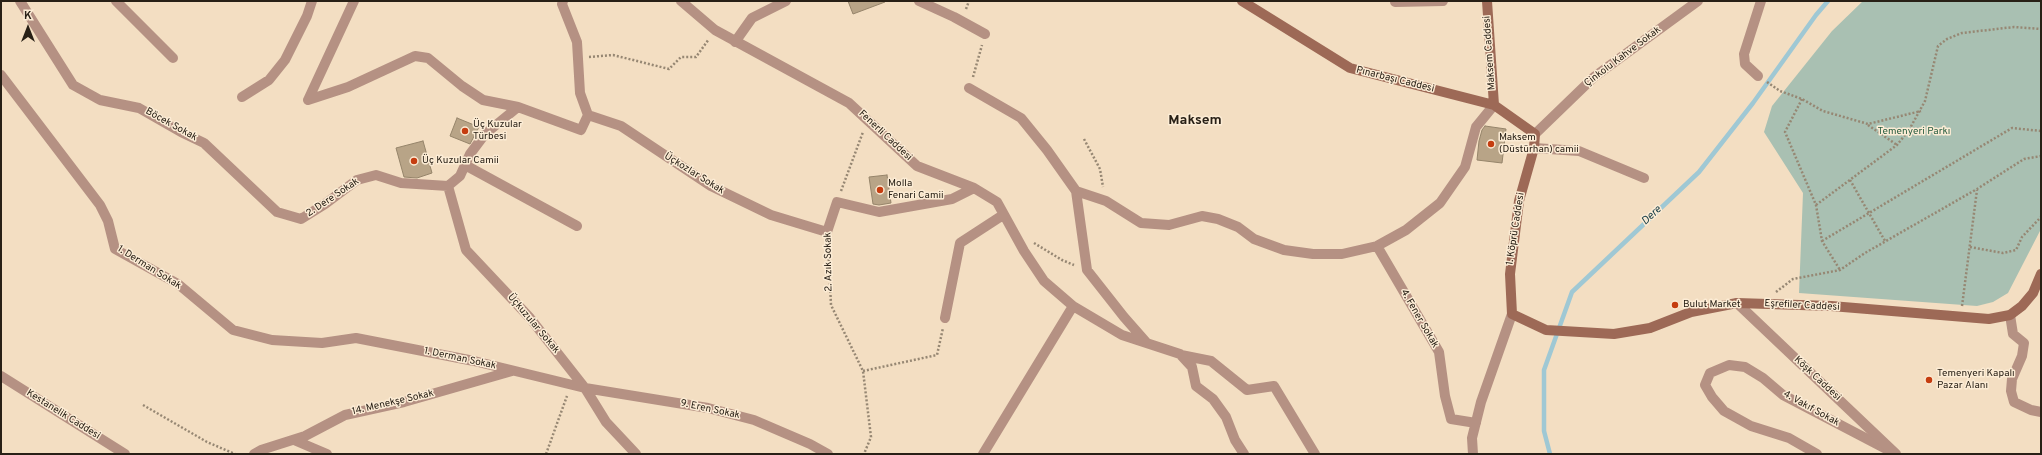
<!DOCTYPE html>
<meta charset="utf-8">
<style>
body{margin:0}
#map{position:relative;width:2042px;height:455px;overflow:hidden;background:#f3dec2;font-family:Overpass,sans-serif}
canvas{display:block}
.frame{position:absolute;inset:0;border:2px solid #282016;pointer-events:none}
.north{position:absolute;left:8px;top:8px;width:40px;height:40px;-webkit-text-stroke:3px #fcecd5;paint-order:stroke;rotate:0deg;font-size:11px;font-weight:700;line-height:16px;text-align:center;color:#282016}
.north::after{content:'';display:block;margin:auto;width:14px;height:18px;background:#282016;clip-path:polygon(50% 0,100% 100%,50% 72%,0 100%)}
</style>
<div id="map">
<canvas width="2042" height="455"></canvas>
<div class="frame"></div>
<div class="north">K</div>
</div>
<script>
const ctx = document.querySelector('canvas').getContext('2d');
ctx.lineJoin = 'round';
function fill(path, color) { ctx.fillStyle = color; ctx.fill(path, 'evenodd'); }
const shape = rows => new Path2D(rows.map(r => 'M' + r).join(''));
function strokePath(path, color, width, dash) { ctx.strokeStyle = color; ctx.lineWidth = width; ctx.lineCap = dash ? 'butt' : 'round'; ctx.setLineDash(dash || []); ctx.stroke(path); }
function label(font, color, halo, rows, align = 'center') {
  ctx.font = font + ' Overpass,sans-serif'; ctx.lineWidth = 3; ctx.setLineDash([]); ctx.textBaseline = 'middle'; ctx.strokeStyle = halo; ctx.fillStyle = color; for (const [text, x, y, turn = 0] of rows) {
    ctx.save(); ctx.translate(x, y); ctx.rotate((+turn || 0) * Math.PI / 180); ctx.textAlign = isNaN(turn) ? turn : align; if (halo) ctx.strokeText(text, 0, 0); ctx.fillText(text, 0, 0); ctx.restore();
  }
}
const green = shape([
 [1863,1,2041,1,2041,229,2008,293,1993,302,1977,306,1799,293,1803,193,1764,132,1772,106,1832,31]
]);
const stream = shape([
 [1550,454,1544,431,1544,370,1572,292,1699,172,1753,103,1816,15,1828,1]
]);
const building = shape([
 [848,1,885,1,885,2,853,14,848,1],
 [457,118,479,127,470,144,450,136,457,118],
 [1485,126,1506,129,1502,163,1477,160,1479,141,1482,130,1485,126],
 [423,141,432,173,417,178,404,177,396,148,423,141],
 [887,175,891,203,879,205,873,204,869,177,887,175]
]);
const path = shape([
 [966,9,969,1],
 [589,57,613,55,669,69,681,57,696,57,709,39],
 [973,77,982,45],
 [1767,82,1780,91,1802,99,1823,111,1868,124,1921,111],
 [1802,99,1785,132,1816,205,1822,241,1840,270],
 [1868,125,1897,145],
 [1084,139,1100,169,1103,187],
 [1850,180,1885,241],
 [841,191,863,132],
 [1816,205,1897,145,1909,130,1925,101,1938,46,1947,39,1962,33,2014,27,2041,29],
 [1822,241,2012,128,2041,131],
 [828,243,831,305,863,371,871,437,864,454],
 [1034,243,1062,260,1074,265],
 [1970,247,2003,253,2016,250,2022,237,2041,217],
 [1776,292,1793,279,1840,270,1865,253,1977,189,2024,159,2041,156],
 [1962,306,1977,190],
 [863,371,937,355,943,328],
 [143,405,207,442,235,454],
 [546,454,567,396]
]);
const pedestrian = shape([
 [735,42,752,18,786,1]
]);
const minor = shape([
 [20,1,73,85,100,100,139,108,181,132,204,143,277,212,301,219,325,204,357,180,376,175,401,183,448,186,460,176,470,154,485,134,518,107,581,130,588,115],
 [116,1,173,58],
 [563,1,562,4,577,42,580,93,588,115],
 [681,1,715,30,849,103,917,166,974,188,997,202,1024,251,1044,281,1073,306,1122,335,1180,354,1192,367,1196,386,1213,399,1226,417,1235,440,1244,454],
 [919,1,954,17,985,34],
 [1395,2,1443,1],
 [1,75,100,205,108,221,115,249,178,284,233,330,272,340,322,343,356,338,474,361,585,388,708,408,754,420,810,444,828,454],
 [1758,76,1745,64,1744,54,1761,1],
 [969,88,1021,118,1047,150,1076,191,1087,270,1124,317,1146,342],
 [242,97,269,80,285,60,307,16,312,1],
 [308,100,348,87,415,56,428,58,462,86,483,100,518,107],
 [308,100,354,1],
 [588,115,621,126,711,186,771,215,827,232,837,202,879,212,952,199,974,188],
 [1535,134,1594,77,1698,1],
 [1534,148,1579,151,1644,178],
 [465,165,577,226],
 [448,186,466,250,530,318,585,388,606,422,636,454],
 [1076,191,1106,201,1141,223,1169,225,1202,216,1218,219,1238,227,1254,239,1284,250,1313,254,1342,254,1377,246,1406,230,1440,203,1465,167,1476,127,1494,105],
 [1377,246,1439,352,1445,396,1451,419,1476,423],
 [2010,315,2013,334,2024,343,2022,356,2012,379,2011,391,2014,402,2031,410,2041,412],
 [945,318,960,243,1003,215],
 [1181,355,1211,361,1247,390,1274,386,1315,454],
 [294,440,327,454],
 [254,454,261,450,305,436,345,415,404,402,512,371],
 [983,454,1073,306],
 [1473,454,1472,438,1481,402,1512,314],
 [1817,454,1789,438,1751,426,1724,411,1712,397,1705,385,1710,373,1729,365,1745,367,1763,378,1783,395,1892,452]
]);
const tertiary = shape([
 [1737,303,1896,454],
 [1,376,125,454]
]);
const secondary = shape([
 [1242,1,1350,68,1494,105,1535,134,1534,148,1519,201,1510,274,1512,314,1546,330,1614,334,1650,328,1691,312,1737,303,1831,306,1989,319,2010,315,2022,306,2033,293,2041,274],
 [1487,1,1494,105]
]);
const markers = [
 [465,131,4,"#c53d10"],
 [1491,144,4,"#c53d10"],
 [414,161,4,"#c53d10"],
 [880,190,4,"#c53d10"],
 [1675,305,4,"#c53d10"],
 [1929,380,4,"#c53d10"]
];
const streetNames = [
 ["Maksem Caddesi",1490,53,-94],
 ["Çinkolu Kahve Sokak",1623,57,-37],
 ["Pınarbaşı Caddesi",1395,80,14],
 ["Böcek Sokak",171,125,29],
 ["Fenerli Caddesi",885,136,43],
 ["Üçkozlar Sokak",694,174,32],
 ["2. Dere Sokak",333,198,-34],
 ["1. Köprü Caddesi",1516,229,-81],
 ["2. Azık Sokak",829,262,-91],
 ["1. Derman Sokak",149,268,32],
 ["Eşrefiler Caddesi",1802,306,3],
 ["4. Fener Sokak",1419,319,60],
 ["Üçkuzular Sokak",533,324,50],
 ["1. Derman Sokak",460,359,12],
 ["Köşk Caddesi",1817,379,43],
 ["14. Menekşe Sokak",393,403,-13],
 ["4. Vakıf Sokak",1811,409,29],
 ["9. Eren Sokak",710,410,12],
 ["Kestanelik Caddesi",63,415,32]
];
const poiNames = [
 ["Üç Kuzular",473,125],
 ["Türbesi",473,137],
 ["Maksem",1499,138],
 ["(Düstürhan) camii",1499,150],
 ["Üç Kuzular Camii",422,161],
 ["Molla",888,184],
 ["Fenari Camii",888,196],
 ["Bulut Market",1683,305],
 ["Temenyeri Kapalı",1937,374],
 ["Pazar Alanı",1937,386]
];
const parkNames = [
 ["Temenyeri Parkı",1914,132]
];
const waterNames = [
 ["Dere",1652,216,-43]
];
const districtNames = [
 ["Maksem",1195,121]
];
fill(green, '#a9c0b2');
strokePath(stream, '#9fc8d4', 4.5);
fill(building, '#b8a487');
strokePath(building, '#95846a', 1);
strokePath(path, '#968773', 2.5, [2, 2]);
strokePath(pedestrian, '#b59183', 10);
strokePath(minor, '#b59183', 10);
strokePath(tertiary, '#b59183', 10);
strokePath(secondary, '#9d6956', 10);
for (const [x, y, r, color] of markers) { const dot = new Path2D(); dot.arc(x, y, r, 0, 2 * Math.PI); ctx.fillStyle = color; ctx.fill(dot); strokePath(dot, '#fcecd5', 1.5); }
label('10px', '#282016', '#fcecd5', streetNames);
label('10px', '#282016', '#fcecd5', poiNames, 'left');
label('10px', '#245b3e', '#fcecd5', parkNames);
label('italic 11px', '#133a44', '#fcecd5', waterNames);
label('bold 14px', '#282016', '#fcecd5', districtNames);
</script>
